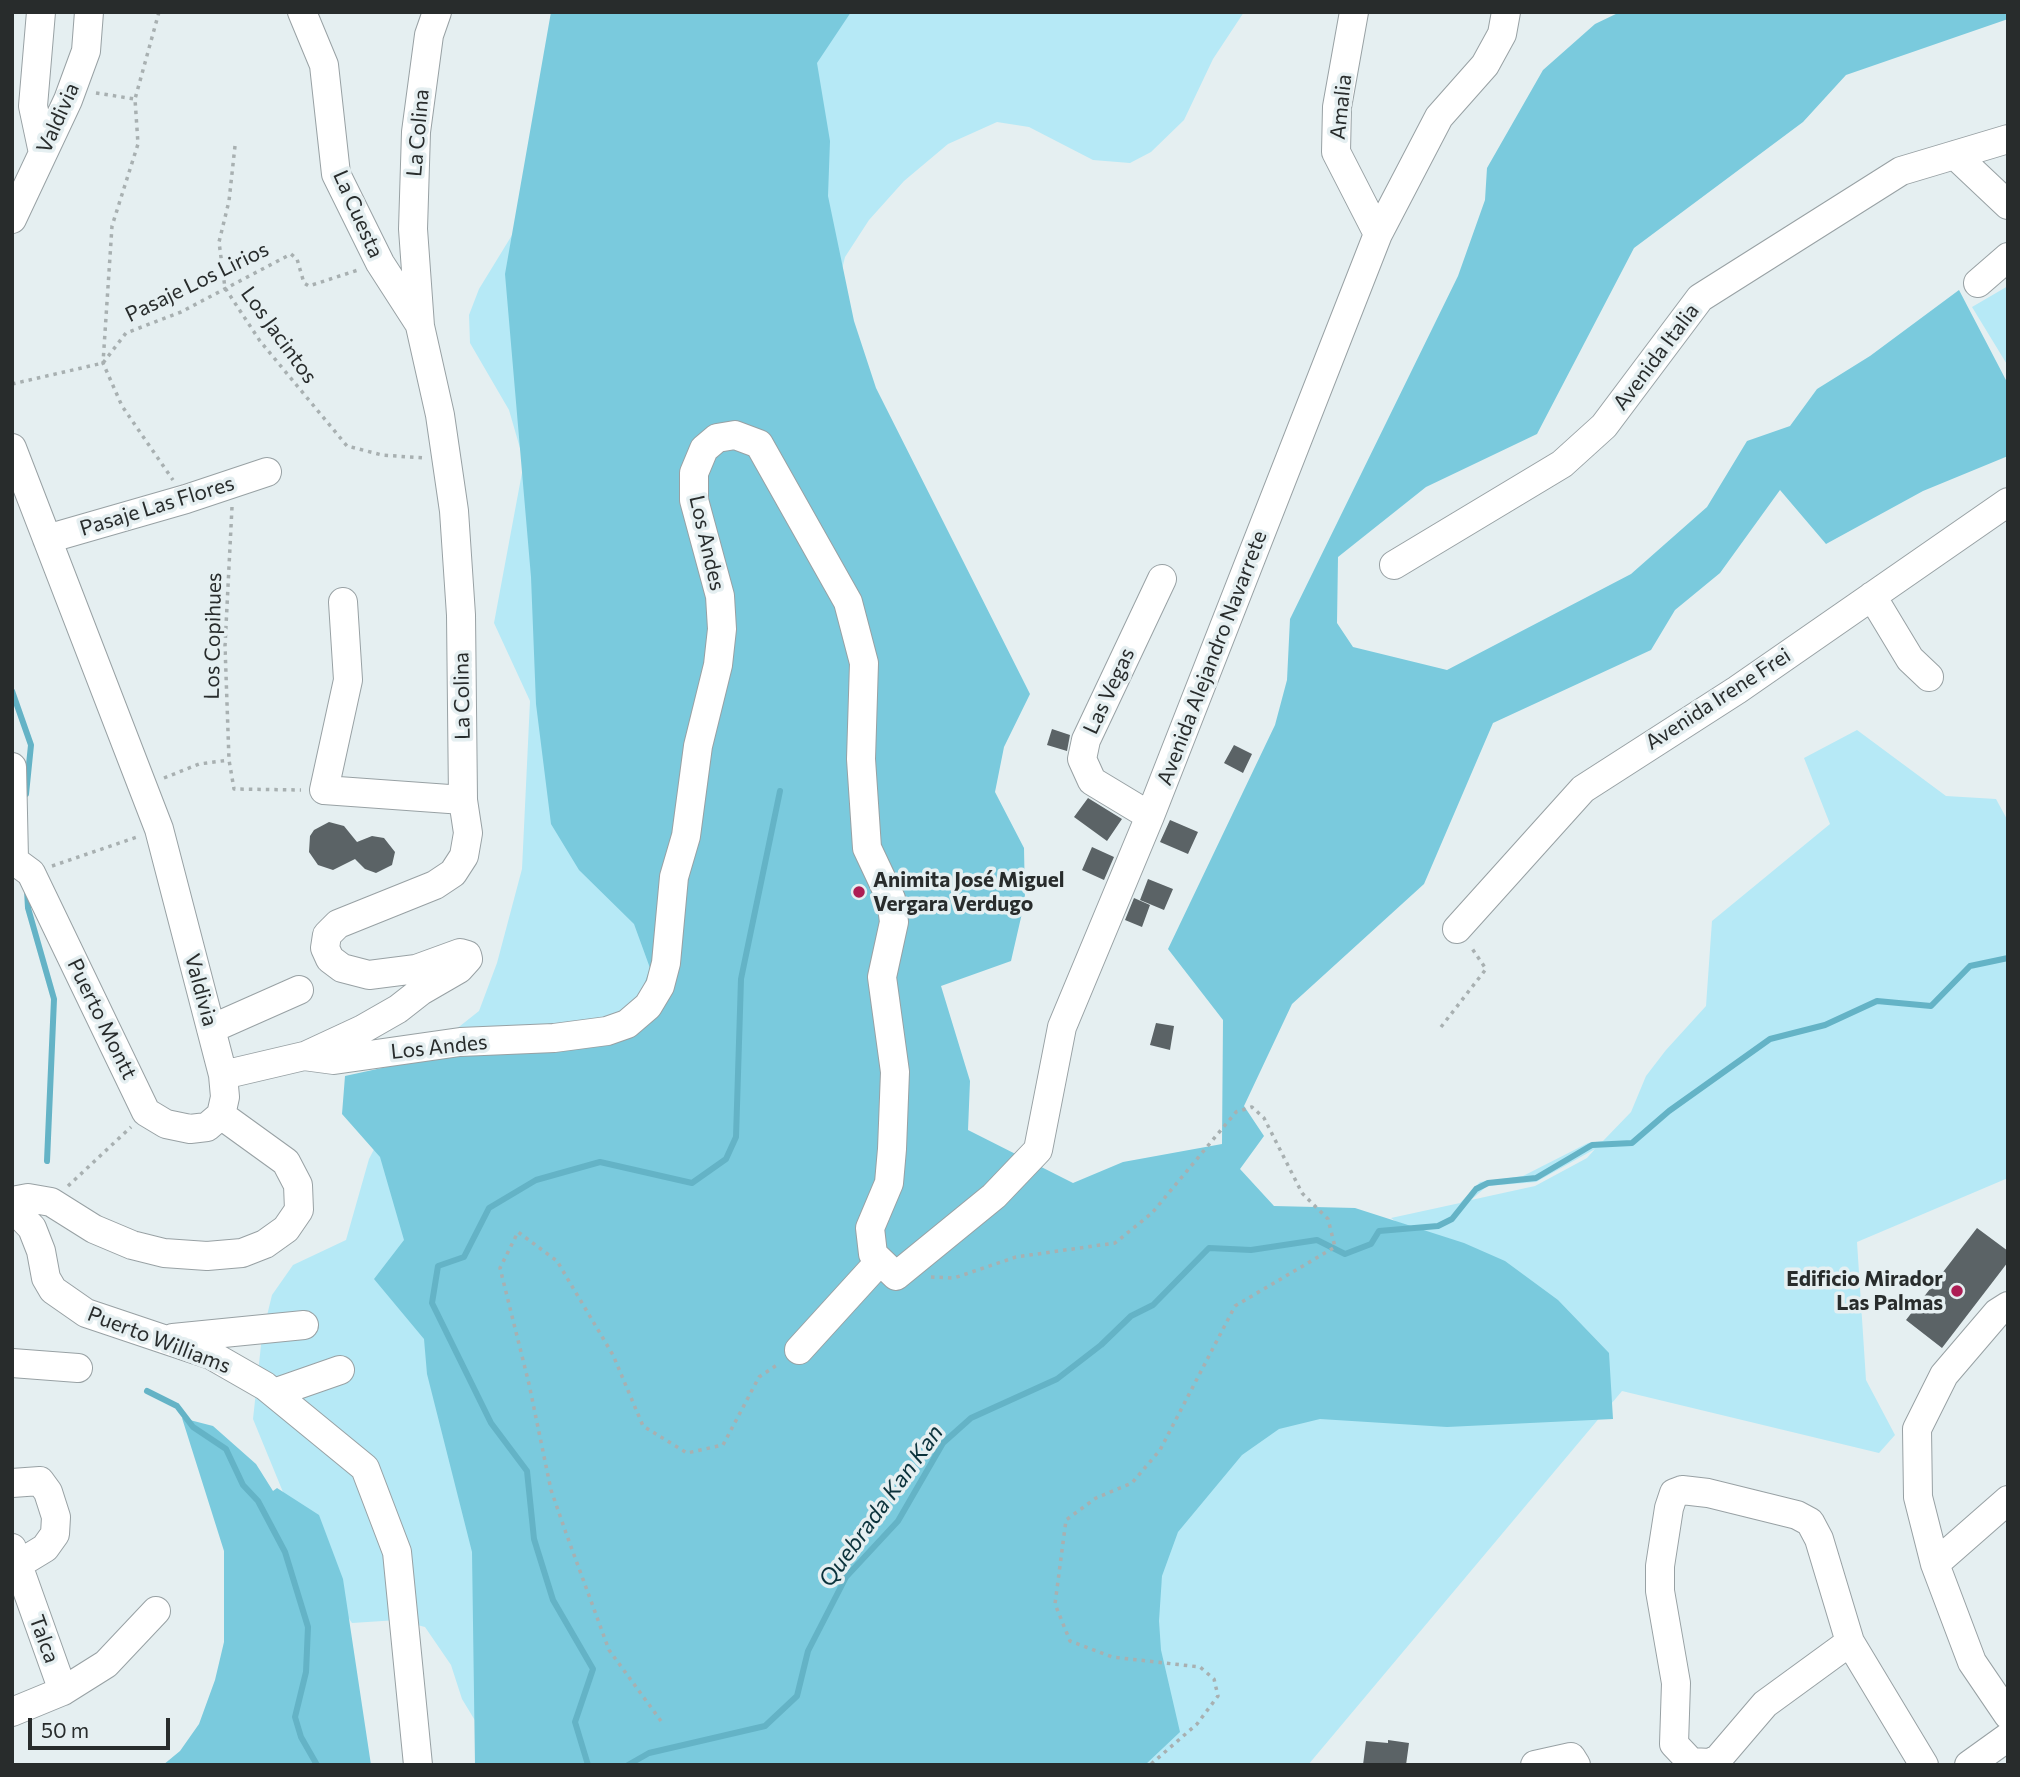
<!DOCTYPE html>
<meta charset="utf-8">
<style>
body{margin:0}
#map{position:relative;width:2020px;height:1777px;overflow:hidden;background:#e5eff1;font-family:Commissioner,sans-serif}
canvas{display:block}
.frame{position:absolute;inset:0;border:14px solid #282c2c;pointer-events:none}
.scale{position:absolute;left:28px;top:1718px;width:142px;height:32px;box-sizing:border-box;border:4px solid #282c2c;border-top:0;padding-left:9px;font-size:21px;line-height:24px;white-space:nowrap;color:#282c2c;-webkit-text-stroke:5px #e5eff1;paint-order:stroke}
</style>
<div id="map">
<canvas width="2020" height="1777"></canvas>
<div class="frame"></div>
<div class="scale">50 m</div>
</div>
<script>
const ctx = document.querySelector('canvas').getContext('2d');
ctx.lineJoin = 'round';
function fill(path, color) { ctx.fillStyle = color; ctx.fill(path, 'evenodd'); }
const shape = rows => new Path2D(rows.map(r => 'M' + r).join(''));
function strokePath(path, color, width, dash) { ctx.strokeStyle = color; ctx.lineWidth = width; ctx.lineCap = dash ? 'butt' : 'round'; ctx.setLineDash(dash || []); ctx.stroke(path); }
function label(font, color, halo, rows, align = 'center') {
  ctx.font = font + ' Commissioner,sans-serif'; ctx.lineWidth = 7; ctx.setLineDash([]); ctx.textBaseline = 'middle'; ctx.strokeStyle = halo; ctx.fillStyle = color; for (const [text, x, y, turn = 0] of rows) {
    ctx.save(); ctx.translate(x, y); ctx.rotate((+turn || 0) * Math.PI / 180); ctx.textAlign = isNaN(turn) ? turn : align; if (halo) ctx.strokeText(text, 0, 0); ctx.fillText(text, 0, 0); ctx.restore();
  }
}
const green = shape([
 [575,12,1244,12,1213,59,1184,120,1151,152,1130,163,1093,160,1029,127,997,122,948,144,904,181,869,220,845,257,482,1732,462,1699,451,1665,425,1627,398,1620,352,1623,315,1570,253,1419,262,1336,272,1295,293,1265,346,1240,369,1159,396,1106,431,1049,479,1011,497,963,522,869,530,701,494,623,524,462,509,410,470,343,469,315,479,289,547,178],
 [2008,286,2008,366,1972,307],
 [1857,730,1946,796,1996,799,2008,821,2008,1178,1857,1242,1866,1380,1895,1435,1879,1453,1622,1391,1308,1765,1130,1765,1151,1652,1169,1527,1235,1447,1453,1262,616,1765,1214,1232,1403,1227,1391,1218,1460,1203,1480,1182,1523,1176,1588,1143,1603,1141,1631,1112,1646,1076,1666,1050,1706,1006,1712,921,1830,824,1804,758],
 [1595,1149,1587,1158,1535,1186,1471,1200,1487,1186,1536,1182]
]);
const forest = shape([
 [551,12,851,12,817,63,830,141,828,196,854,321,876,388,1030,694,1004,747,995,792,1024,848,1025,900,1011,961,941,986,970,1081,968,1130,1073,1183,1123,1162,1222,1144,1223,1020,1168,949,1275,725,1287,680,1290,619,1458,276,1485,200,1487,168,1543,70,1595,24,1620,12,2008,12,2008,19,1846,75,1803,122,1634,248,1537,434,1426,487,1338,557,1337,623,1353,647,1447,670,1631,574,1707,507,1747,441,1790,426,1817,389,1870,356,1959,290,2008,384,2008,456,1923,491,1826,544,1780,490,1720,573,1675,610,1651,650,1493,723,1424,884,1292,1004,1244,1106,1264,1136,1240,1169,1274,1206,1355,1208,1464,1243,1505,1261,1558,1300,1609,1353,1613,1419,1447,1427,1320,1419,1279,1429,1242,1455,1178,1532,1162,1576,1159,1621,1161,1650,1180,1732,1145,1765,475,1765,472,1552,427,1374,424,1339,374,1279,404,1240,380,1157,342,1114,345,1076,575,1026,633,1017,650,968,634,924,579,870,551,824,536,704,531,577,505,274],
 [182,1418,213,1426,256,1464,273,1491,277,1488,319,1515,343,1579,371,1765,163,1765,180,1751,199,1724,215,1680,224,1642,224,1551]
]);
const stream = shape([
 [12,691,31,745,26,794],
 [27,890,28,908,54,999,47,1161],
 [147,1391,177,1406,193,1427,226,1449,243,1485,258,1501,285,1552,308,1627,306,1672,295,1717,301,1737,317,1765],
 [588,1765,575,1722,593,1669,553,1600,534,1539,527,1471,491,1423,432,1303,438,1266,464,1257,489,1208,536,1180,600,1162,692,1183,726,1159,736,1137,741,979,780,791],
 [628,1765,649,1753,765,1726,797,1696,808,1651,846,1577,898,1521,943,1443,971,1418,1057,1379,1101,1345,1131,1316,1153,1305,1209,1248,1251,1250,1317,1240,1345,1254,1371,1244,1379,1231,1438,1226,1452,1219,1476,1189,1488,1183,1536,1178,1592,1145,1632,1143,1669,1111,1770,1039,1825,1025,1877,1001,1931,1006,1970,966,2008,958]
]);
const building = shape([
 [1052,729,1070,735,1067,751,1047,745],
 [1234,745,1252,754,1243,773,1224,763],
 [1088,798,1122,819,1107,841,1074,817],
 [1170,820,1198,832,1188,854,1160,842],
 [329,822,344,826,357,842,372,836,384,838,395,852,392,865,376,873,365,869,355,859,333,870,318,865,309,852,310,836,314,830],
 [1092,847,1114,857,1104,880,1082,870],
 [1148,879,1173,889,1164,910,1140,900],
 [1134,898,1150,905,1142,927,1125,920],
 [1156,1023,1174,1026,1170,1050,1150,1045],
 [1977,1228,2008,1251,2008,1262,1942,1348,1906,1320],
 [1388,1740,1409,1743,1406,1765,1363,1765,1366,1741,1388,1743]
]);
const path = shape([
 [159,12,135,99,138,144,112,226,103,363,122,406,173,480],
 [96,93,135,99],
 [235,146,229,201,219,242,225,288,260,341,347,446,382,455,424,458],
 [12,384,103,363,126,333,181,312,291,254,297,259,304,283,309,286,358,270],
 [232,507,225,646,229,760,234,789,301,790],
 [164,778,199,764,229,760],
 [52,866,137,837],
 [1441,1027,1486,969,1471,947],
 [68,1186,131,1127],
 [931,1277,954,1278,1016,1257,1115,1243,1152,1213,1236,1112,1252,1107,1264,1118,1302,1193,1328,1219,1335,1247,1235,1306,1160,1450,1132,1483,1096,1498,1066,1520,1055,1604,1070,1641,1112,1657,1200,1667,1214,1679,1218,1696,1197,1724,1150,1765],
 [661,1721,609,1650,566,1533,551,1490,529,1384,500,1268,518,1232,557,1261,613,1355,643,1426,687,1453,723,1445,759,1377,780,1363]
]);
const minor = shape([
 [41,12,33,106,43,153],
 [302,12,324,65,336,174,380,263,418,322],
 [1354,12,1337,107,1336,152,1378,234],
 [1955,155,2008,205],
 [12,219,68,100,86,51,89,12],
 [1978,283,2008,257],
 [12,448,159,829,223,1075,225,1097,221,1115],
 [47,539,186,499,267,472],
 [1394,565,1562,464,1604,426,1700,298,1901,171,2008,139],
 [1872,596,1910,659,1929,677],
 [343,602,348,680,324,790,463,800],
 [12,767,14,859],
 [1150,816,1092,781,1082,759,1086,740,1162,579],
 [12,859,31,873,146,1112,166,1124,190,1129,207,1127,221,1115],
 [1457,929,1583,789,1737,690,2008,502],
 [211,1029,299,990],
 [307,1055,363,1029,398,1009,421,991,459,969,468,959,467,955,460,953,416,969,369,975,342,968,330,959,325,948,327,935,338,924,435,885,453,873,464,856,468,833,463,800,461,615,454,511,440,415,420,326,413,229,416,132,429,35,437,12],
 [223,1075,304,1056,334,1060,460,1042,554,1038,607,1031,627,1024,648,1006,660,986,666,963,674,877,686,836,698,746,718,665,722,629,720,596,694,500,694,473,704,449,717,438,735,435,759,444,848,602,864,663,861,759,867,848,891,899,894,922,882,977,895,1072,892,1149,889,1183,870,1228,873,1254,896,1276,994,1196,1038,1150,1062,1027,1150,816,1378,234,1439,117,1485,65,1502,34,1506,12],
 [12,1201,28,1198,51,1202,94,1229,132,1245,164,1253,207,1256,242,1253,265,1244,286,1229,299,1210,298,1185,286,1162,221,1115],
 [12,1207,32,1228,41,1251,46,1278,53,1290,86,1313,211,1355,265,1386,365,1468,397,1552,418,1765],
 [2008,1306,1997,1313,1944,1375,1917,1429,1918,1497,1935,1564,1972,1662,2008,1715],
 [173,1338,304,1325],
 [799,1350,880,1261],
 [12,1363,78,1368],
 [274,1393,340,1370],
 [12,1483,40,1481,48,1492,56,1517,55,1534,45,1548,17,1565],
 [1682,1490,1708,1493,1797,1515,1810,1522,1819,1539,1850,1642,1765,1704,1718,1759,1710,1763,1691,1762,1674,1744,1676,1683,1660,1591,1660,1566,1669,1508,1674,1493,1682,1490],
 [12,1548,63,1691],
 [1935,1564,2008,1500],
 [1850,1642,1924,1765],
 [12,1712,63,1691,106,1664,156,1611],
 [1535,1765,1571,1757,1576,1765],
 [1969,1765,2008,1737]
]);
const markers = [
 [859,892,7,"#ad1d54"],
 [1957,1291,7,"#ad1d54"]
];
const streetNames = [
 ["Amalia",1341,107,-84],
 ["Valdivia",58,118,-66],
 ["La Colina",418,133,-85],
 ["La Cuesta",358,214,66],
 ["Pasaje Los Lirios",197,282,-26],
 ["Los Jacintos",279,335,54],
 ["Avenida Italia",1656,357,-53],
 ["Pasaje Las Flores",157,506,-17],
 ["Los Andes",707,543,77],
 ["Los Copihues",213,636,-89],
 ["Avenida Alejandro Navarrete",1212,658,-69],
 ["Las Vegas",1109,691,-65],
 ["La Colina",462,696,-91],
 ["Avenida Irene Frei",1718,699,-33],
 ["Valdivia",201,990,75],
 ["Puerto Montt",102,1019,64],
 ["Los Andes",439,1047,-6],
 ["Puerto Williams",159,1340,21],
 ["Talca",44,1639,70]
];
const poiNames = [
 ["Animita José Miguel",873,880],
 ["Vergara Verdugo",873,904],
 ["Edificio Mirador",1943,1279,"right"],
 ["Las Palmas",1943,1303,"right"]
];
const waterNames = [
 ["Quebrada Kan Kan",881,1506,-54]
];
fill(green, '#b6e9f6');
fill(forest, '#7acadd');
strokePath(stream, '#64b3c6', 6);
fill(building, '#5b6366');
strokePath(minor, '#98a1a4', 30);
strokePath(path, '#a8b0b1', 3.5, [3.5, 5]);
strokePath(minor, '#fff', 28);
for (const [x, y, r, color] of markers) { const dot = new Path2D(); dot.arc(x, y, r, 0, 2 * Math.PI); ctx.fillStyle = color; ctx.fill(dot); strokePath(dot, '#e5eff1', 2.5); }
label('21px', '#282c2c', '#e5eff1', streetNames);
label('bold 21px', '#282c2c', '#e5eff1', poiNames, 'left');
label('italic 23px', '#0b323b', '#e5eff1', waterNames);
</script>
